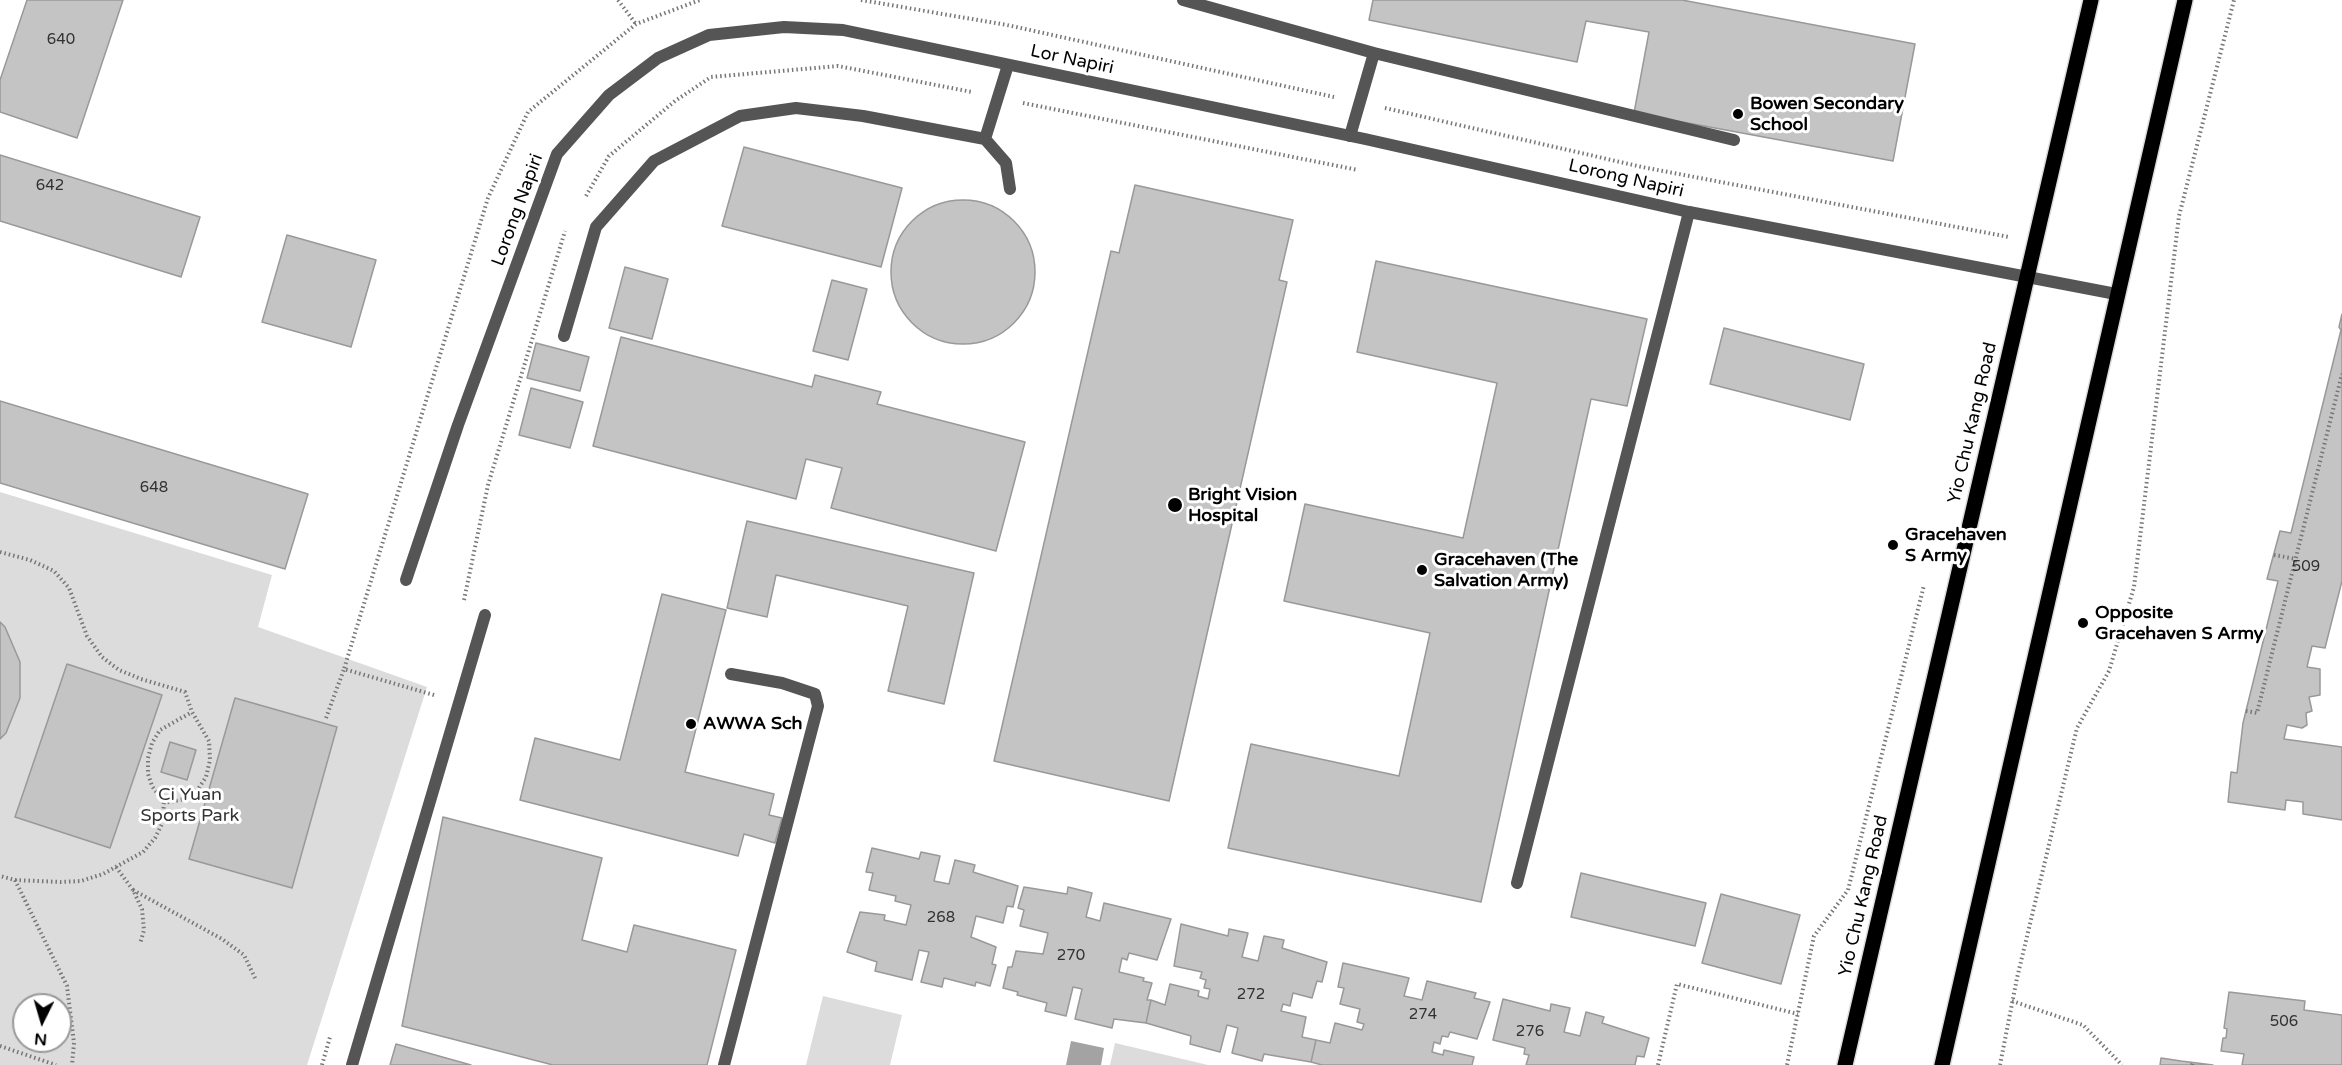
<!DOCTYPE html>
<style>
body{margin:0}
#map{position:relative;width:2342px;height:1065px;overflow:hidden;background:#fff;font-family:"Varela Round",sans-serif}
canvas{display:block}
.north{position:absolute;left:12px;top:993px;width:60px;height:60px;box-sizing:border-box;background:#fff;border:2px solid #999;border-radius:50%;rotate:185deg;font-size:16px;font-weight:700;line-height:24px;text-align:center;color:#000}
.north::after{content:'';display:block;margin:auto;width:21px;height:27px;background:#000;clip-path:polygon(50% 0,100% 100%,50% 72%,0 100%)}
</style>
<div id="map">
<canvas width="2342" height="1065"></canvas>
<div class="north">N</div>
</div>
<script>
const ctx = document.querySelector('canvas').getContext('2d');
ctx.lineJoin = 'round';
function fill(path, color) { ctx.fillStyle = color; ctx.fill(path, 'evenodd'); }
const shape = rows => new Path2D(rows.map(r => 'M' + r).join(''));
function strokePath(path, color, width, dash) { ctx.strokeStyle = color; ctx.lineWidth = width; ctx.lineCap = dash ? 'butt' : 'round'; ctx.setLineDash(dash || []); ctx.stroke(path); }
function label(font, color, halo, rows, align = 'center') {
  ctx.font = font + ' "Varela Round",sans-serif'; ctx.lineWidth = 6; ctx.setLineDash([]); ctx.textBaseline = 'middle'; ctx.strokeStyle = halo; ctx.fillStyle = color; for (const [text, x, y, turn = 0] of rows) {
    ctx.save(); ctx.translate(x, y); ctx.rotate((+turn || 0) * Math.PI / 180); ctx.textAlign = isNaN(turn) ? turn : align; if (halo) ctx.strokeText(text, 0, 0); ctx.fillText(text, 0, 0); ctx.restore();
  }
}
const green = shape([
 [0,492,272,575,258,627,427,687,307,1065,0,1065],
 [24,1005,60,1005,60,1041,24,1041],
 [823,996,902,1015,890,1065,806,1065],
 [1115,1043,1208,1065,1110,1065]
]);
const water = shape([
 [1071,1041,1104,1048,1101,1065,1066,1065]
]);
const building = shape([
 [27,0,123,0,77,138,0,112,0,80,27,0],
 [1373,0,1682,0,1915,44,1893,161,1634,113,1649,32,1586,21,1577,62,1369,20,1373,0],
 [744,147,902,188,881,267,722,226,744,147],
 [0,155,200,217,181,277,0,221,0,155],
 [1135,185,1293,220,1279,280,1287,282,1169,801,994,761,1111,251,1119,253,1135,185],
 '891 272a72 72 0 1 1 144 0a72 72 0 1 1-144 0Z',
 [287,235,376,260,351,347,262,322,287,235],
 [1376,261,1647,319,1627,406,1591,399,1481,902,1228,848,1251,744,1399,776,1430,633,1284,601,1305,504,1463,538,1497,383,1357,352,1376,261],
 [625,267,668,279,652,339,609,328,625,267],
 [832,280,867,289,848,360,813,351,832,280],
 [2342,314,2342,581,2325,648,2312,646,2307,667,2320,669,2320,695,2309,697,2312,711,2306,713,2307,725,2302,728,2287,725,2284,739,2342,747,2342,820,2303,814,2303,802,2286,800,2285,810,2228,802,2231,772,2237,773,2243,723,2278,581,2267,579,2280,531,2291,533,2341,330,2339,327,2342,314],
 [1724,328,1864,364,1850,420,1710,384,1724,328],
 [621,337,812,387,815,375,881,392,877,404,1025,442,996,551,831,508,842,468,806,459,796,499,593,446,621,337],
 [536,343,589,357,580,391,527,378,536,343],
 [531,388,583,402,570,448,519,435,531,388],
 [0,401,308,494,285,569,0,483,0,401],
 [747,521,974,573,944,704,888,691,908,606,776,575,767,617,727,608,747,521],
 [662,594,726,610,685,772,774,794,769,815,782,818,775,843,744,834,738,856,520,800,535,738,620,760,662,594],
 [0,622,5,627,20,662,20,698,6,733,0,739,0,622],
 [67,664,162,695,110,848,15,817,67,664],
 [235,698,337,727,292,888,189,859,235,698],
 [170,742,196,750,187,780,161,772,170,742],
 [443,817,602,858,582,940,627,952,634,925,736,950,707,1065,553,1065,402,1026,443,817],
 [872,848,919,859,921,852,940,856,934,881,949,884,955,860,975,865,973,872,1018,886,1013,907,1007,906,1003,923,976,916,971,937,996,947,992,964,996,965,990,986,976,982,975,986,944,978,942,987,921,982,929,952,919,950,912,980,875,971,877,962,847,952,860,912,885,915,884,920,906,925,911,905,895,901,896,896,869,890,873,873,866,872,872,848],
 [1581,873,1706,903,1695,946,1571,917,1581,873],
 [1024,887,1067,894,1068,887,1092,893,1086,917,1100,921,1104,903,1171,919,1157,960,1129,953,1127,960,1122,958,1119,972,1144,978,1143,981,1152,983,1147,1000,1151,1000,1146,1023,1114,1019,1112,1028,1075,1019,1082,989,1073,987,1066,1016,1045,1011,1047,1003,1017,995,1018,992,1003,988,1008,967,1012,967,1016,951,1043,954,1048,933,1020,926,1024,910,1018,908,1024,887],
 [1721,894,1800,915,1781,984,1702,963,1721,894],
 [1181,924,1228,936,1229,929,1248,933,1242,957,1258,961,1264,936,1284,940,1282,948,1327,962,1322,982,1317,981,1312,998,1293,993,1290,1006,1283,1004,1281,1011,1306,1017,1302,1037,1316,1040,1311,1062,1264,1054,1262,1061,1232,1053,1238,1028,1227,1025,1220,1052,1190,1044,1191,1036,1146,1023,1151,1000,1165,1005,1170,984,1199,991,1198,996,1208,999,1210,989,1204,988,1206,980,1200,978,1202,972,1174,966,1181,924],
 [1343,963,1409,978,1404,996,1422,1000,1427,981,1476,993,1474,998,1490,1002,1477,1039,1450,1032,1448,1037,1442,1036,1440,1044,1434,1042,1432,1052,1443,1055,1444,1050,1474,1057,1472,1065,1322,1065,1311,1062,1316,1040,1330,1043,1335,1023,1362,1030,1364,1024,1357,1022,1360,1009,1340,1004,1344,988,1338,987,1343,963],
 [2229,992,2305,1001,2304,1010,2342,1015,2342,1065,2242,1065,2244,1054,2221,1051,2223,1038,2226,1038,2227,1029,2224,1028,2229,992],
 [1503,999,1550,1011,1551,1004,1570,1008,1564,1032,1580,1036,1586,1012,1604,1017,1602,1023,1649,1038,1644,1057,1637,1056,1635,1065,1526,1065,1529,1055,1524,1054,1525,1048,1493,1040,1503,999],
 [396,1044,471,1065,390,1065,396,1044],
 [2161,1058,2181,1061,2213,1065,2160,1065,2161,1058]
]);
const path = shape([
 [618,0,636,24],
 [861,0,1007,25,1334,97],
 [1023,103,1358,170],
 [1385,108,1642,167,2009,237],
 [586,196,609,156,675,101,711,77,838,66,972,92],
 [0,552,30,560,54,571,69,588,87,636,102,657,119,670,141,679,185,692,192,712,209,741,210,760,206,777,196,792,185,799,164,803,162,824,155,838,143,852,103,874,81,881,61,882,15,880,0,876],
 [2274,555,2296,559],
 [464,600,488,485,565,231],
 [434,695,344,669,488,198,528,112,636,24,700,0],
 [2246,711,2257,713,2342,374],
 [326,718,344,669],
 [164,803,152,786,148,774,148,758,152,743,160,730,192,712],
 [116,867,133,890,142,909,144,930,140,944],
 [15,880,67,986,74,1043,72,1065],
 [133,890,222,939,244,955,256,980],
 [2012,1001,2083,1025,2122,1065],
 [0,1046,56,1065],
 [322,1065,330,1037],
 [1658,1065,1677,984,1798,1014],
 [1787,1065,1814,936,1848,890,1924,585],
 [2000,1065,2017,978,2077,728,2109,671,2134,587,2179,216,2234,0],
 [2192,1065,2193,1062]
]);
const lane = shape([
 [1183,0,1374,53],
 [1350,136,1374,53,1734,140],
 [985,139,1006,163,1010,189],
 [564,336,596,227,654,161,740,116,796,108,863,116,985,139,1008,65],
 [1517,883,1689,212],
 [352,1065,485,615],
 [724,1065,818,706,815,694,782,683,731,674]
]);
const street = shape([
 [406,580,458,425,557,154,609,95,658,58,709,35,784,27,843,30,1365,139,1689,212,2116,294]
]);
const primary = shape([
 [1845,1065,2091,0],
 [1942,1065,2185,0]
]);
const markers = [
 [1738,114,6,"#000"],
 [1175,505,8,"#000"],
 [1893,545,6,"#000"],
 [1422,570,6,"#000"],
 [2083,623,6,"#000"],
 [691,724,6,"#000"]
];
const numberNames = [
 ["640",61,40],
 ["642",50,186],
 ["648",154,488],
 ["509",2306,567],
 ["268",941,918],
 ["270",1071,956],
 ["272",1251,995],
 ["274",1423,1015],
 ["506",2284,1022],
 ["276",1530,1032]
];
const streetNames = [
 ["Lor Napiri",1072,60,12],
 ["Lorong Napiri",1626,179,13],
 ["Lorong Napiri",518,210,-70],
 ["Yio Chu Kang Road",1973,423,-77],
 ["Yio Chu Kang Road",1864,896,-77]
];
const poiNames = [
 ["Bowen Secondary",1750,104],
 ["School",1750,125],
 ["Bright Vision",1188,495],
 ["Hospital",1188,516],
 ["Gracehaven",1905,535],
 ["S Army",1905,556],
 ["Gracehaven (The",1434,560],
 ["Salvation Army)",1434,581],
 ["Opposite",2095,613],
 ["Gracehaven S Army",2095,634],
 ["AWWA Sch",703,724]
];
const parkNames = [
 ["Ci Yuan",190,795],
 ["Sports Park",190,816]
];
fill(green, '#dcdcdc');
fill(water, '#a3a3a3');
fill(building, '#c4c4c4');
strokePath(building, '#999', 1.5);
strokePath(primary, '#dbdbdb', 18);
strokePath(path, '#777', 4, [1.5, 3]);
strokePath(lane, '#555', 12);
strokePath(street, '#555', 12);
strokePath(primary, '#000', 15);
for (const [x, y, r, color] of markers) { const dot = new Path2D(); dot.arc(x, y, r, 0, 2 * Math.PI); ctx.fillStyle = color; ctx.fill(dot); strokePath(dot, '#fff', 2); }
label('15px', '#313131', null, numberNames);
label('18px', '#000', '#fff', streetNames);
label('bold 18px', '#000', '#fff', poiNames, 'left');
label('18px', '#333', '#fff', parkNames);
</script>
